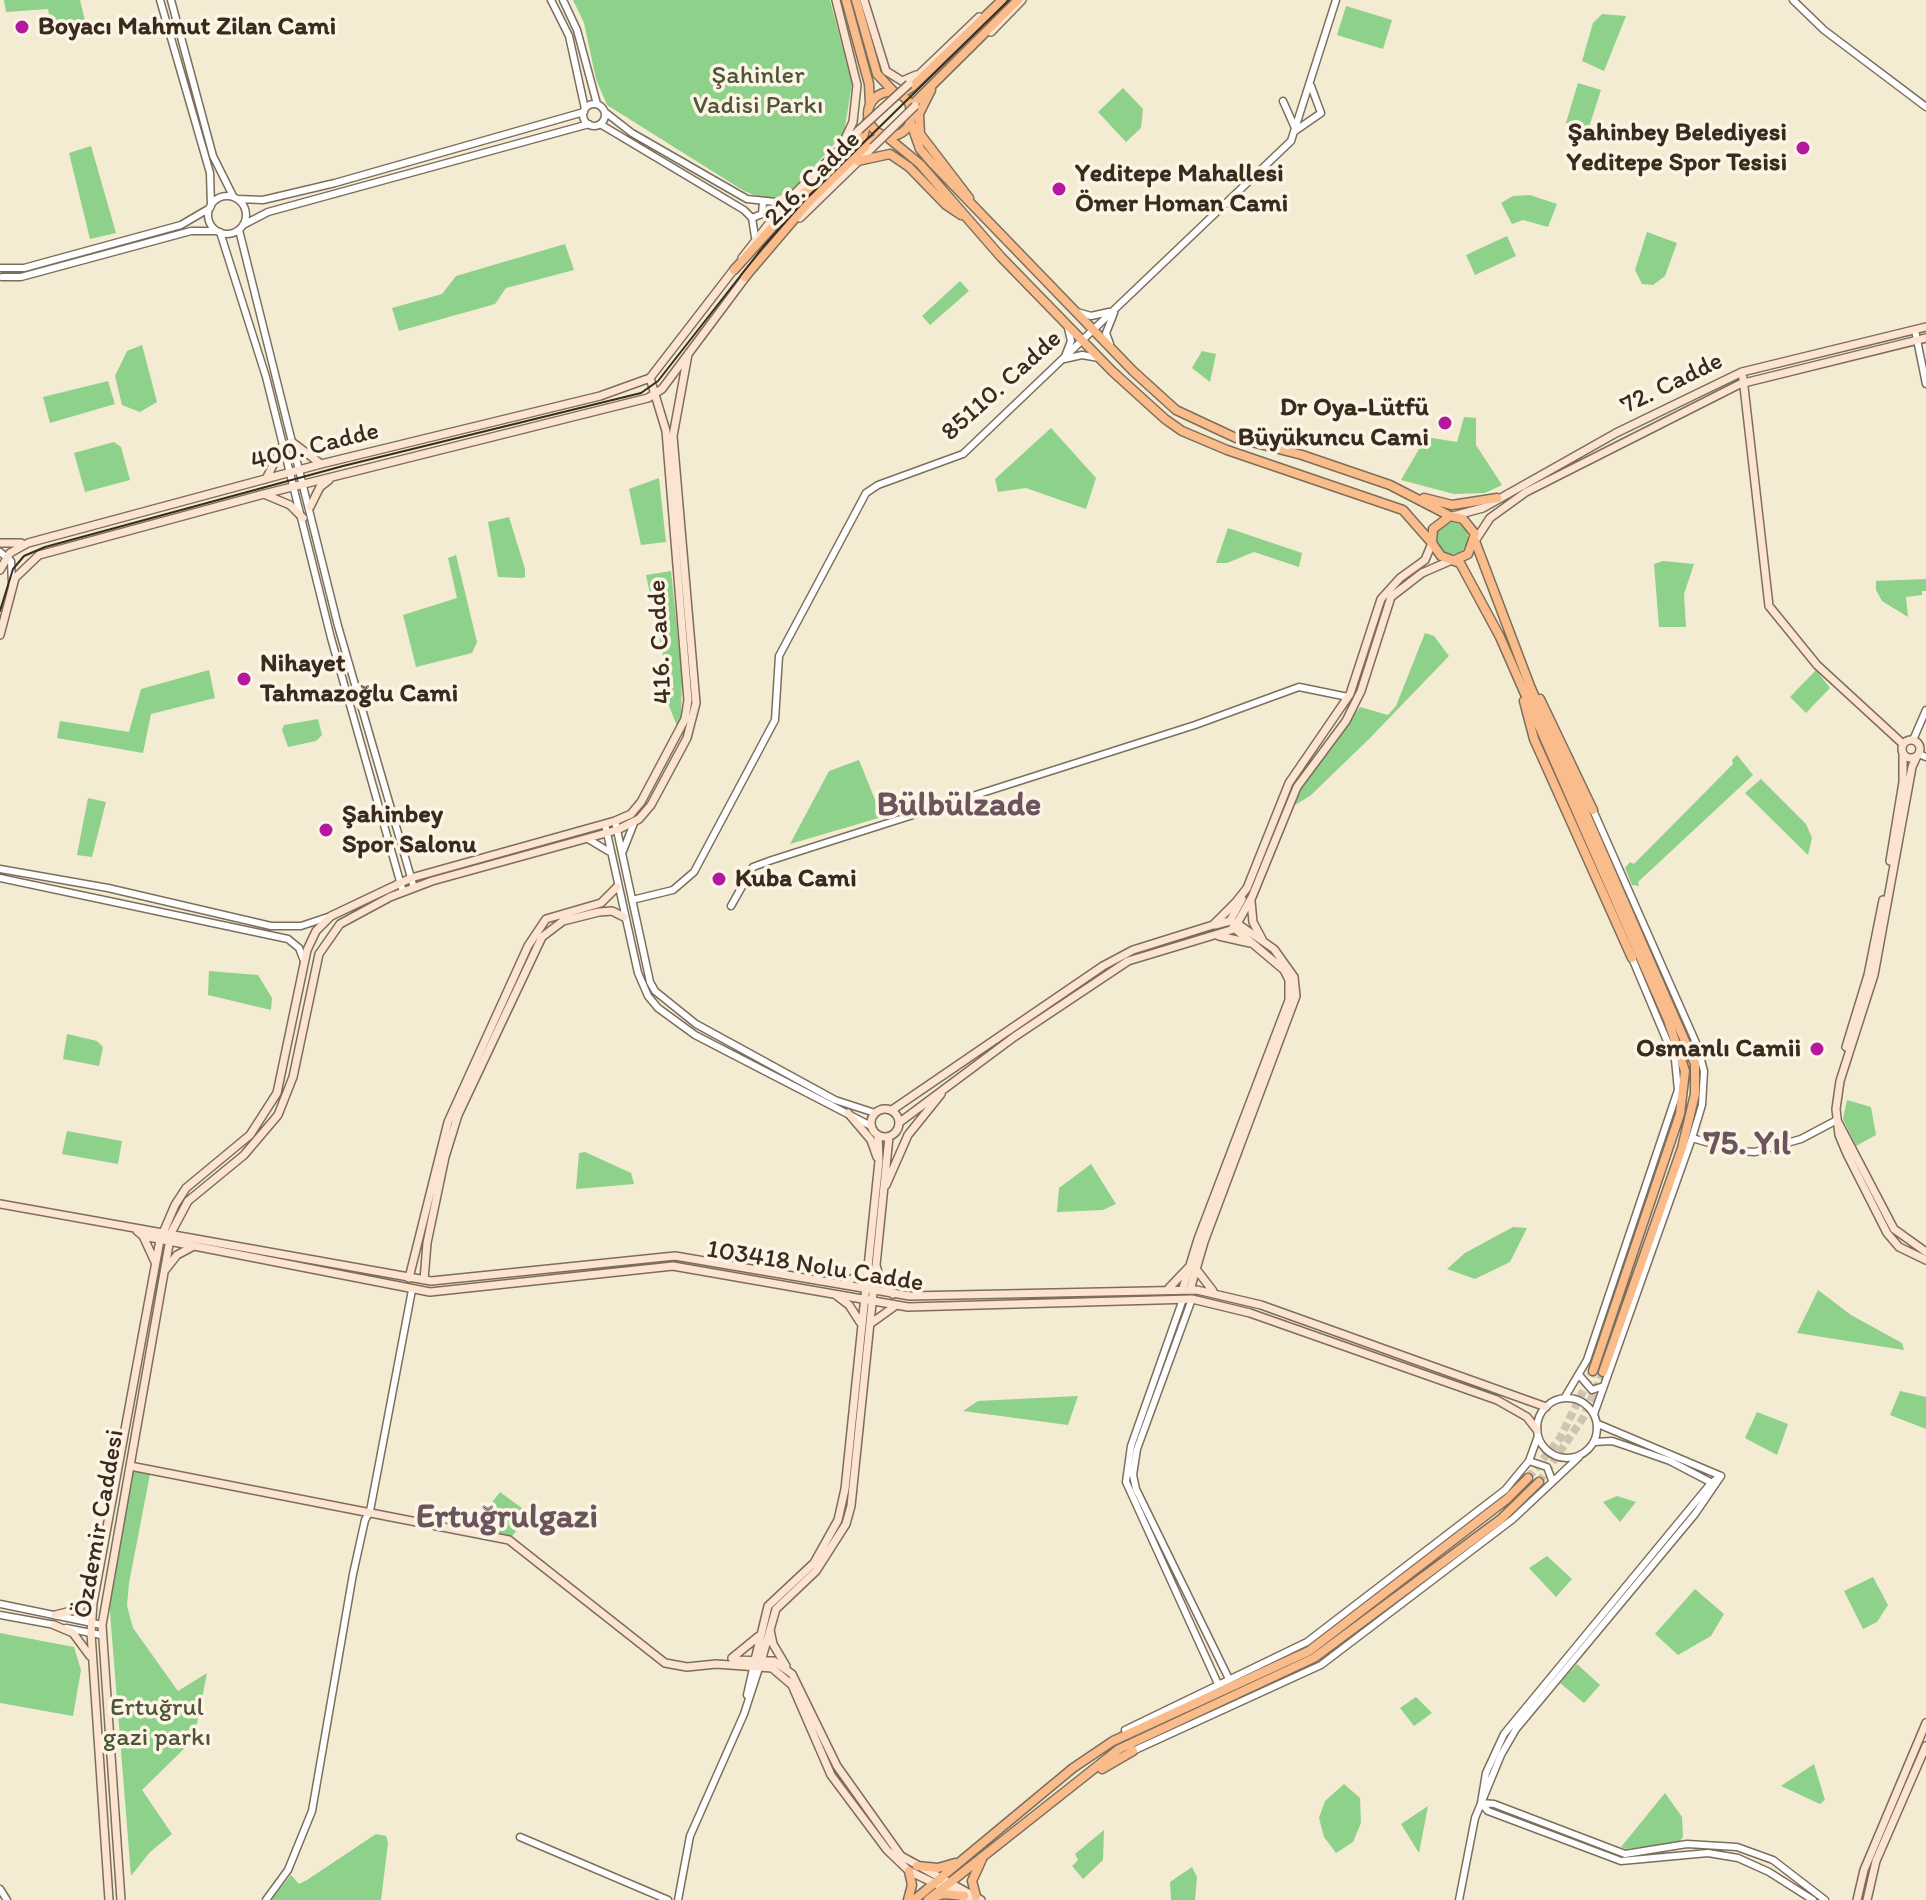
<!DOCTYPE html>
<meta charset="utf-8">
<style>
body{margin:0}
canvas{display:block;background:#f4ebd3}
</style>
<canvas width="1926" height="1900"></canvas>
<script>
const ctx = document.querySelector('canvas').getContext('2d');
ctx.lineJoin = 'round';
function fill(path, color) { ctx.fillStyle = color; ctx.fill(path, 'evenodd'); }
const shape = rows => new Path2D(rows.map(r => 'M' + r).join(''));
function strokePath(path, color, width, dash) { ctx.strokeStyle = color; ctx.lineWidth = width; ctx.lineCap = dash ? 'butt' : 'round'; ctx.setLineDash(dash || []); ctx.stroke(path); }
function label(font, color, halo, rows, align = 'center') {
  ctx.font = font + ' Itim,sans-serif'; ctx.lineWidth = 7; ctx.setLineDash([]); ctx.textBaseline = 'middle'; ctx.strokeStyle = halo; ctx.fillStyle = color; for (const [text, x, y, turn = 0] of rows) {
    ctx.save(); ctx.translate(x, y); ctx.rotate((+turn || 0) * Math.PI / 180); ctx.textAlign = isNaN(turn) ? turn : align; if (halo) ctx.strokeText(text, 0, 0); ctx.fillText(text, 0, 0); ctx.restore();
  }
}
const green = shape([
 [4,0,80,0,87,29,53,36,48,9,6,12],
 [573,0,830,0,852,84,844,133,793,190,768,201,744,191,607,105,596,79,584,23],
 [1346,6,1392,20,1383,49,1337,35],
 [1602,14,1626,16,1604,71,1582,61,1593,23],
 [1578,83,1601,90,1588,130,1566,123],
 [1123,88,1143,109,1141,128,1126,142,1098,112],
 [91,146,116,233,90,239,69,153],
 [1530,195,1557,204,1548,227,1523,220,1512,224,1501,203,1513,196],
 [1647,232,1677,243,1665,276,1653,285,1642,284,1635,270],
 [1507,236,1516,256,1475,275,1466,255],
 [565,244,574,270,506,288,495,304,399,331,392,308,442,294,456,276],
 [960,281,969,291,930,325,922,316],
 [142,345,157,402,140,412,122,405,115,376,127,351],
 [1202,351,1216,354,1210,382,1192,368],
 [108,381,115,404,50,423,43,397],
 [1464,417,1476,418,1476,445,1502,485,1485,493,1454,494,1401,480,1426,437,1457,442],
 [1051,428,1096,478,1086,509,1026,488,998,492,995,479],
 [114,442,121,447,130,480,85,492,74,453],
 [659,478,666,542,641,545,629,489],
 [509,517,525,569,525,577,522,578,498,577,488,522],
 '1436 538a16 16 0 1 1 32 0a16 16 0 1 1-32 0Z',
 [1228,528,1302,553,1299,567,1254,552,1227,563,1216,563],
 [456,555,477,642,472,653,416,667,403,615,457,598,448,558],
 [1663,561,1694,564,1684,594,1686,627,1659,627,1654,564],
 [671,571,682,673,681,717,677,726,669,706,653,694,666,669,646,575],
 [1926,579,1926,591,1922,591,1922,595,1906,597,1908,617,1882,601,1876,590,1876,581],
 [1425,633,1434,636,1449,656,1369,739,1310,796,1295,805,1293,802,1299,789,1360,707,1388,715,1396,706],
 [209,670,215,698,151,714,143,753,57,738,60,721,129,732,141,689],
 [1816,670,1830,688,1806,713,1790,697],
 [318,719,322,735,316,741,288,747,282,730,284,725],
 [1737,755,1753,775,1638,882,1639,886,1632,885,1625,868,1630,862,1634,864,1733,764,1732,760],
 [859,760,882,817,790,844,829,771],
 [1761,779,1806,824,1812,838,1808,855,1745,793],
 [88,798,106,802,92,857,77,855],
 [209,971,258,975,272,998,271,1010,208,995],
 [67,1034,97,1041,103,1047,99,1066,63,1059],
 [1847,1100,1871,1107,1876,1135,1856,1146,1843,1119],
 [67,1131,122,1141,118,1164,62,1154],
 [585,1152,631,1173,634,1184,576,1189,579,1153],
 [1091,1164,1116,1204,1103,1210,1057,1212,1059,1188],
 [1513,1227,1527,1228,1510,1262,1475,1279,1447,1269,1465,1253],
 [1818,1290,1851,1315,1902,1343,1904,1350,1797,1333],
 [1900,1391,1926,1397,1926,1429,1890,1415],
 [1078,1396,1068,1425,963,1411,978,1401],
 [1757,1412,1788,1424,1777,1455,1745,1438],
 [134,1466,151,1469,129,1583,127,1606,133,1628,178,1691,207,1673,194,1739,142,1790,172,1834,150,1852,131,1876,109,1600],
 [500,1492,530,1514,509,1540,483,1534,490,1505],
 [1617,1496,1636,1502,1620,1522,1603,1502],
 [1547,1556,1572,1579,1556,1597,1529,1568],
 [1873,1577,1888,1605,1877,1622,1863,1629,1844,1591],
 [1695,1589,1724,1614,1711,1636,1678,1655,1655,1634],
 [0,1633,74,1647,81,1670,73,1716,0,1703],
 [1577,1664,1600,1685,1584,1703,1560,1683],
 [1416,1697,1432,1713,1414,1726,1400,1708],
 [1814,1764,1825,1800,1820,1804,1781,1786],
 [1344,1784,1360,1798,1361,1823,1353,1842,1336,1853,1324,1837,1319,1818,1325,1801],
 [1665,1793,1682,1817,1683,1837,1678,1843,1626,1849,1621,1847],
 [1428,1806,1419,1853,1401,1824],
 [1104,1830,1103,1860,1083,1879,1072,1866,1078,1860,1075,1854],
 [376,1834,386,1836,388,1843,381,1900,271,1900,291,1875,299,1884,307,1880],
 [1192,1867,1197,1877,1195,1900,1171,1900,1170,1882]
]);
const primaryTunnel = shape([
 [1528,1478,1560,1438,1593,1371],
 [1539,1482,1583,1418,1603,1372]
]);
const tertiary = shape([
 [160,0,210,173,211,206],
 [171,0,213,156,233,196],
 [551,0,569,36,585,109],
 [563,0,577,30,597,104],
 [1793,0,1824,30,1926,107],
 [1283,101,1295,128],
 '583 115a11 11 0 1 1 22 0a11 11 0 1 1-22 0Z',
 [605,112,632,133,747,199,785,203],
 [600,124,744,210,752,218,755,237],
 [1295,131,1321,113,1311,86],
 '208 215a19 19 0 1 1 38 0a19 19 0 1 1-38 0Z',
 [238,199,263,200,335,183,584,112],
 [752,218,762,214,763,203],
 [243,225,268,212,589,124],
 [239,230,338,626,414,888],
 [220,232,266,377,331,638,403,892],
 [0,268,24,268,181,225,210,208],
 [2,277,21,277,191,231,217,231],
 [1077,312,1091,316,1109,312],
 [1068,328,1071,341,1064,359,1082,355,1099,358],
 [1915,330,1926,384],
 [1110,344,1106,333,1114,313],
 [0,552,11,561,12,583],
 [1913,740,1926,710],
 [1919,754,1926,757],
 [1593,810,1697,1045,1704,1071,1702,1105,1692,1138,1594,1414],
 [615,821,650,982,655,991,696,1024,835,1100,875,1113],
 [605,824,638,973,648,996,658,1008,695,1035,871,1126],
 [588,839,608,851],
 [623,851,634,823],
 [0,869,108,888,271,926,301,926,328,917],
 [0,878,288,939,299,948,304,961],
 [632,900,673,890,694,872,775,720,779,656,866,493,878,485,963,454,1291,141,1336,0],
 [731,906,753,867,772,860,1195,725,1299,687,1348,697],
 [1692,1138,1737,1151,1755,1152,1801,1139,1837,1120],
 [1183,1299,1131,1446,1126,1482,1218,1684],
 [1192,1299,1137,1449,1133,1475,1136,1489,1229,1679],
 [1580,1376,1592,1390,1604,1386],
 [1565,1397,1587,1360,1678,1090,1675,1060,1632,958],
 '1537 1428a30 30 0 1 1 60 0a30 30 0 1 1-60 0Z',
 [1598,1424,1721,1476],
 [1594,1442,1612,1441,1624,1445,1670,1461,1714,1484],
 [1529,1461,1547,1467,1552,1480],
 [1721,1476,1711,1483,1504,1734,1486,1773,1481,1803,1488,1811,1621,1861,1708,1853,1738,1858,1769,1872,1813,1900],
 [0,1604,102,1625],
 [0,1615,55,1625],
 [66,1628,101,1635],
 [747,1695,754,1664],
 [1125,1730,1307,1642,1505,1490,1529,1461,1538,1436],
 [1133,1751,1321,1665,1513,1519,1579,1457],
 [1481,1803,1494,1804,1625,1854,1687,1844,1737,1847,1773,1860,1825,1900],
 [520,1837,668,1900],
 [0,1889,7,1900],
 [266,1900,288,1870,312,1811,353,1574,365,1520,370,1511,412,1290],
 [678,1900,690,1836,744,1714,760,1665],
 [1459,1900,1475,1818,1501,1755,1516,1729,1695,1514,1721,1476]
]);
const secondary = shape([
 [836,0,857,85,853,122,844,141],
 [864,0,886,71,902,81,916,75],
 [991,32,1022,0],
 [909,84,979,17],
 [800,218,873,147],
 [742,258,785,203,859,130],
 [650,378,735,268],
 [1743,378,1769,606,1817,665,1903,744],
 [292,442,321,464],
 [266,479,283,445],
 [266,495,290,505,303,518],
 [310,507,320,487,329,480],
 [1453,516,1483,508,1616,433,1742,372,1926,327],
 [1475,541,1490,518,1526,492,1740,384,1926,338],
 [0,543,21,543],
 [0,570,10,553,28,543,321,464,600,396,650,378],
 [0,635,15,578,39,555,264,494,648,398,662,389,748,274],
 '1902 749a9 9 0 1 1 18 0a9 9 0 1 1-18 0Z',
 [1917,756,1912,767,1874,975,1840,1081,1836,1109,1839,1135,1847,1154,1887,1233,1899,1247,1926,1260],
 [1890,861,1903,782,1903,754],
 [1251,901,1253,922,1262,939],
 [1230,921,1242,899],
 [1219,936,1250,943],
 [1846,1047,1868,975,1883,900],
 '871 1123a14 14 0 1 1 28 0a14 14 0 1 1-28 0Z',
 [892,1110,1103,966,1133,950,1213,925,1236,902,1247,888,1289,783,1350,694,1381,599,1400,578,1425,560,1432,543],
 [848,1113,871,1140,877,1157],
 [900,1122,1014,1037,1128,961,1234,929,1252,897,1297,787,1346,721,1361,691,1391,597,1422,573,1452,560],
 [1838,1122,1894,1229,1926,1252],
 [889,1137,876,1265,880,1280,893,1294],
 [886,1185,908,1135,941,1094],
 [0,1204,431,1281,675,1256,910,1296,1197,1290,1261,1305,1546,1407],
 [137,1231,143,1236,430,1292,673,1266,908,1307,1192,1299,1250,1313,1497,1400,1527,1417,1537,1430],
 [143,1236,155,1262],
 [166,1269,177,1255,192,1247],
 [1196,1269,1213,1291],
 [409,1278,448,1122,528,946,546,919,601,903,617,887],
 [424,1280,427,1243,445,1157,458,1115,542,937,563,921,599,912,612,911,624,917],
 [845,1284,868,1267,879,1161,878,1135],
 [1169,1288,1188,1268],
 [1183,1288,1198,1239,1289,1000,1289,980,1284,970,1233,927],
 [1190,1290,1204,1242,1296,996,1294,977,1274,949,1238,924,1230,921,1215,925],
 [837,1296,849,1305,860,1322],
 [870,1324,895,1306],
 [130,1466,509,1540,665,1663,687,1667,716,1664,772,1668,792,1685,831,1775,887,1850,909,1871,969,1900],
 [55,1615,79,1609,93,1590],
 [54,1625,73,1633,90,1656],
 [770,1630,773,1644,786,1666],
 [732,1658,759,1636],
 [733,1660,774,1661,792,1674,837,1766,901,1856,981,1900],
 [754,1664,768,1606,814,1563,838,1520,845,1489,868,1267],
 [760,1665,776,1609,816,1571,846,1524,851,1506,876,1265],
 [109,1900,91,1633,93,1603,160,1240,175,1205,186,1188,250,1135,277,1093,307,950,316,931,331,916,411,878,615,821,631,814,641,802,685,719,688,700,666,431,650,378],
 [121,1900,102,1625,171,1233,188,1201,244,1155,278,1115,293,1077,319,954,340,924,390,897,432,881,617,830,639,819,651,805,687,738,696,703,673,436,688,354],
 [1857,1900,1864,1870,1926,1723],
 [1867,1900,1876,1861,1926,1746]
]);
const primary = shape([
 [846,0,869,84,870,104],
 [856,0,877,74,894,92],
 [931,90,919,114,920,134,969,198],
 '868 114a22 22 0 1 1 44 0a22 22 0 1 1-44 0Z',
 [900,95,912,87,1002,0],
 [910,107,1018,0],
 [910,121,920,149,932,163,1133,371,1176,410,1236,438,1302,455,1390,485,1450,516],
 [886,136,920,164,1001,257,1112,371,1165,419,1182,431,1227,450,1403,510,1432,543],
 [858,161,890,154,909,167,946,205,961,215],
 [734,270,795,202,863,137,868,119],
 [745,277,809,202,868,144,883,135],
 [1424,498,1452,505,1497,498],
 [1475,541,1530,686,1695,1064,1695,1094,1682,1148,1603,1372],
 [1455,560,1468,554,1475,534,1463,519,1450,516,1433,529,1432,543,1441,556,1460,563,1500,637,1668,1020,1685,1071,1680,1114,1593,1371],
 [1540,699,1593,810],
 [1524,701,1534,739,1632,958],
 [1102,1769,1133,1751],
 [917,1866,938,1868,955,1863],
 [976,1896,972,1881,982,1859],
 [934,1897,944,1894,964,1896],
 [908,1900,912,1885,909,1871],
 [914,1900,1073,1768,1113,1741,1309,1651,1507,1499,1528,1478],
 [928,1900,1119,1749,1314,1658,1501,1519,1539,1482]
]);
const tram = shape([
 [0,611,13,569,24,556,45,547,343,466,641,393,658,381,763,247,803,202,1009,0]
]);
const secondaryBridge = shape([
 [859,130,909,84],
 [873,147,915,106]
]);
const markers = [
 [22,27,8,"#b5179e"],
 [1803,148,8,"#b5179e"],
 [1059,189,8,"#b5179e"],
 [1445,423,8,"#b5179e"],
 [244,679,8,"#b5179e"],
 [326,830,8,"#b5179e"],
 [719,879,8,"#b5179e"],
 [1817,1049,8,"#b5179e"]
];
const poiNames = [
 ["Boyacı Mahmut Zilan Cami",38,27],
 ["Şahinbey Belediyesi",1787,133,"right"],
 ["Yeditepe Spor Tesisi",1787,163,"right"],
 ["Yeditepe Mahallesi",1075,174],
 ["Ömer Homan Cami",1075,204],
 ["Dr Oya-Lütfü",1429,408,"right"],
 ["Büyükuncu Cami",1429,438,"right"],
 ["Nihayet",260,664],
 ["Tahmazoğlu Cami",260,694],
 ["Şahinbey",342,815],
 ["Spor Salonu",342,845],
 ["Kuba Cami",735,879],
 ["Osmanlı Camii",1801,1049,"right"]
];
const parkNames = [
 ["Şahinler",758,76],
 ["Vadisi Parkı",758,106],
 ["Ertuğrul",157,1708],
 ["gazi parkı",157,1738]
];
const streetNames = [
 ["216. Cadde",813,179,-45],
 ["72. Cadde",1672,384,-26],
 ["85110. Cadde",1002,386,-42],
 ["400. Cadde",315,447,-14],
 ["416. Cadde",661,642,-93],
 ["103418 Nolu Cadde",815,1267,9],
 ["Özdemir Caddesi",100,1524,-80]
];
const districtNames = [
 ["Bülbülzade",959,806],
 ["75. Yıl",1747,1145],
 ["Ertuğrulgazi",507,1518]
];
fill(green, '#8dd18b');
strokePath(primaryTunnel, '#cfc4af', 8, [8, 4]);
strokePath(tertiary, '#7c6e5d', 9);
strokePath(secondary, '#7c6e5d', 10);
strokePath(primary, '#7c6e5d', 11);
strokePath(tertiary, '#fff', 6);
strokePath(secondary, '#fde4d0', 7);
strokePath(primary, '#f9bc8a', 8);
strokePath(tram, '#3b2a1e', 2);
strokePath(secondaryBridge, '#7c6e5d', 10, []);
strokePath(secondaryBridge, '#fde4d0', 7);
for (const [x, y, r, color] of markers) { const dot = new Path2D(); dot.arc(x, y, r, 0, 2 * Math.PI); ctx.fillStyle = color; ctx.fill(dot); strokePath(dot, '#fcf5e5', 3); }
label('bold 26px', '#3b2a1e', '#fcf5e5', poiNames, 'left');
label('26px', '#505439', '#fcf5e5', parkNames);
label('26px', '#3b2a1e', '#fcf5e5', streetNames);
label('bold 34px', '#6c545c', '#fcf5e5', districtNames);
</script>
